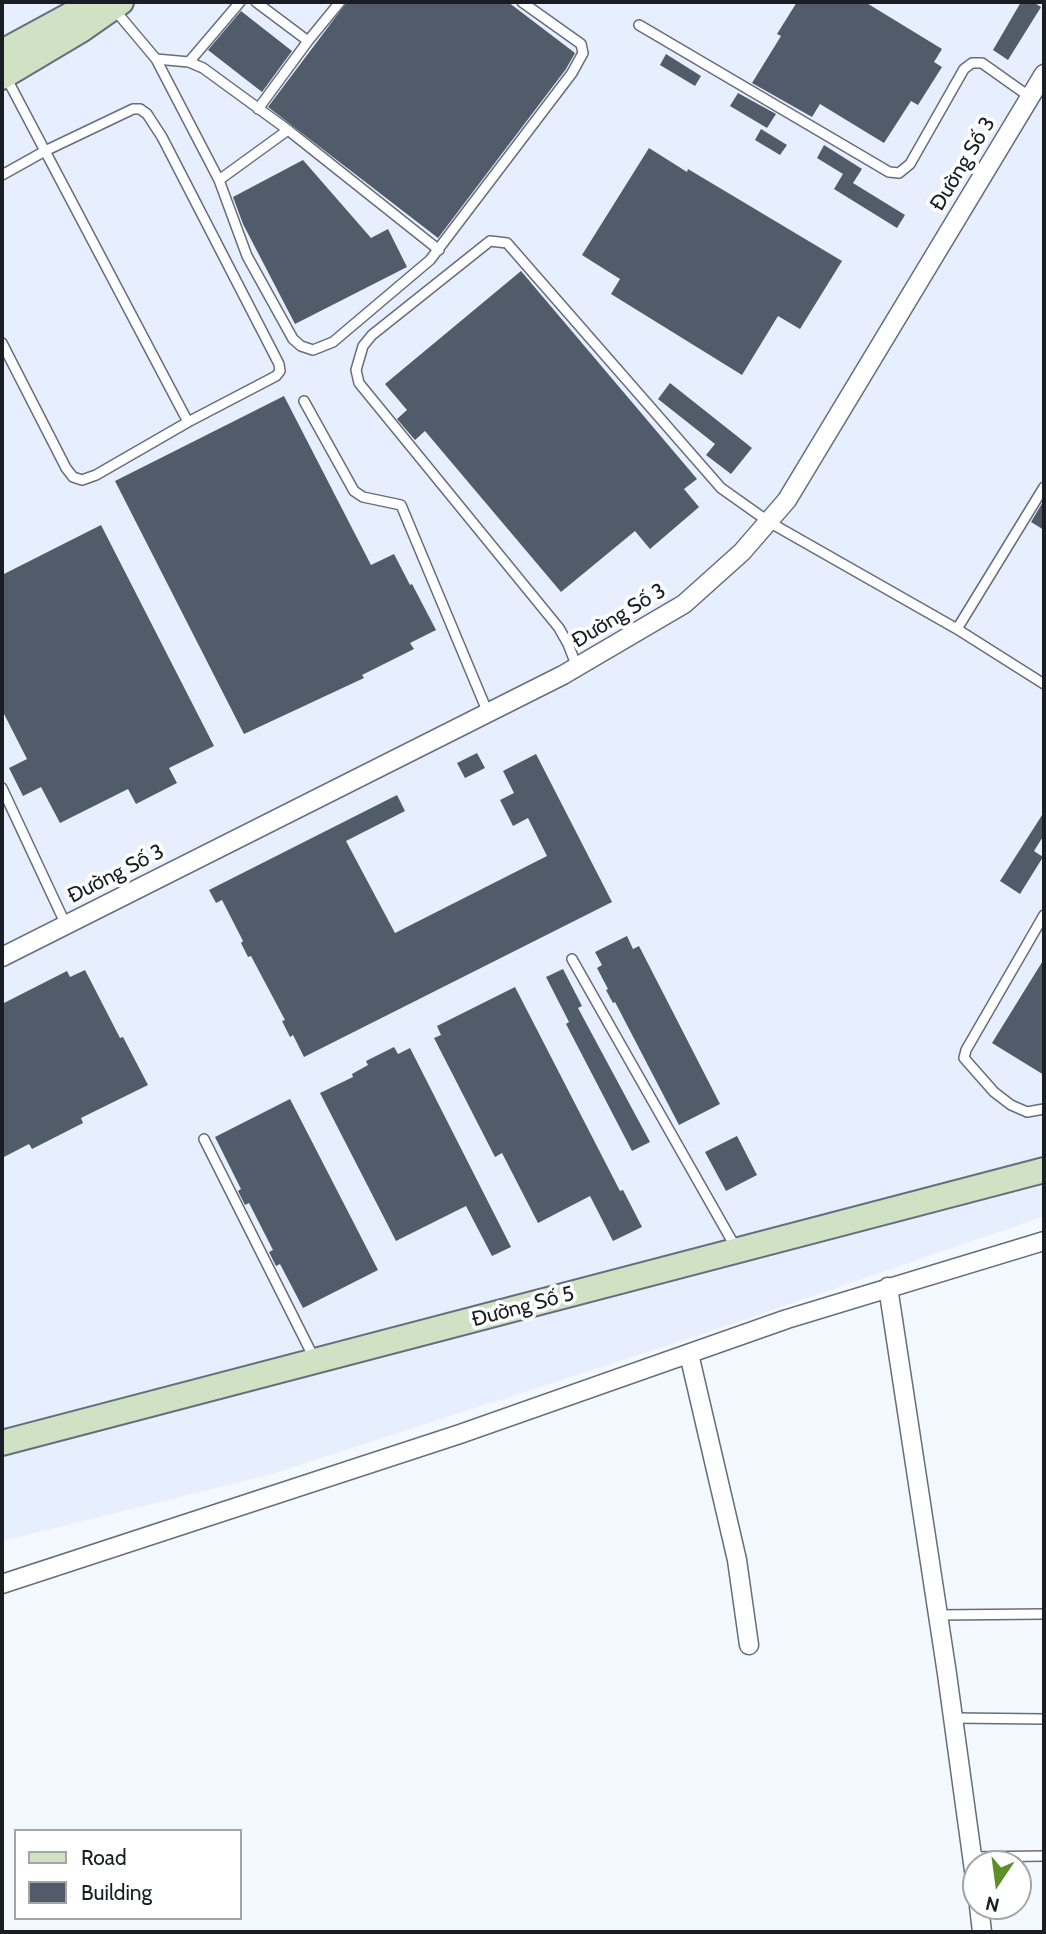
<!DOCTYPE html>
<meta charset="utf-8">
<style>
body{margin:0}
#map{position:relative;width:1046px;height:1934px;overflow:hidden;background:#f4f8ff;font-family:Cabin,sans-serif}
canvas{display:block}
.frame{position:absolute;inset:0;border:4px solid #1a1e24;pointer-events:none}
.legend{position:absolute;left:14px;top:1829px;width:228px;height:91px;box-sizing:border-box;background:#fff;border:2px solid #a3a5a7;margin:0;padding:9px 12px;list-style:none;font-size:21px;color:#1a1e24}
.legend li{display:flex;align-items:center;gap:14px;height:35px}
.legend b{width:35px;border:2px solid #a3a5a7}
.north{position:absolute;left:962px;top:1850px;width:70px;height:70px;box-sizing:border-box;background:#fff;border:2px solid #a3a5a7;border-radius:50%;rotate:193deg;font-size:19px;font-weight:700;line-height:28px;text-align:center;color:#1a1e24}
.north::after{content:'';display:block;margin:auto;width:24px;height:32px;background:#5b9029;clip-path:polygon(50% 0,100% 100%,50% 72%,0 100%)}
</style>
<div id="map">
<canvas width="1046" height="1934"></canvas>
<div class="frame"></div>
<ul class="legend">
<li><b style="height:9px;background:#d1e1c3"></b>Road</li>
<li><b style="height:19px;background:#525b69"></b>Building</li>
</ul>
<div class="north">N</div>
</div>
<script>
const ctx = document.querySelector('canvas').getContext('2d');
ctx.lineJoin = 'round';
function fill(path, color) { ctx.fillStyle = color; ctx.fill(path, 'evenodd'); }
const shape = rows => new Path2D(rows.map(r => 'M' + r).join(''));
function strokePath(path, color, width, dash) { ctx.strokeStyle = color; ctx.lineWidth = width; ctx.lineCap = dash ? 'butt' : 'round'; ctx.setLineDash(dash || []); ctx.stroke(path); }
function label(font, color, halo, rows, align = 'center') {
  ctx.font = font + ' Cabin,sans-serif'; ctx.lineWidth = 7; ctx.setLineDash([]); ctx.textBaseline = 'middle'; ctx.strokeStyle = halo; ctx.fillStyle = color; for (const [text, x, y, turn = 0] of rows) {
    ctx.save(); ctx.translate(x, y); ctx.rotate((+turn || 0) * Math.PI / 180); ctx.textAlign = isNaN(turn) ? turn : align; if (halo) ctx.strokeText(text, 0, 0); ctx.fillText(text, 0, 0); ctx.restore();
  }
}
const built = shape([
 [2,2,1044,2,1044,1216,691,1338,268,1475,2,1541]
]);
const building = shape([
 [347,2,508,2,575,53,566,69,438,238,268,107],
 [797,2,865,2,942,49,934,62,942,67,918,105,911,101,884,143,820,104,812,117,752,83,781,36,777,34],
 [1021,2,1033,2,1041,7,1008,60,993,50],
 [241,11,292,51,262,92,208,50],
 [666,54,701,76,695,86,660,65],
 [738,93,776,114,767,128,730,106],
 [761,129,787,145,780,155,755,140],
 [824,145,862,169,853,183,905,215,897,228,834,189,843,174,817,158],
 [649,148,687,172,688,169,842,261,800,329,778,316,742,375,611,294,620,279,582,255],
 [303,160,371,238,388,229,407,267,295,324,243,224,233,197],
 [521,271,697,479,684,489,699,507,650,549,635,531,561,592,425,431,415,440,397,419,407,410,385,384],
 [670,383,752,448,731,474,706,455,715,444,658,399],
 [284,396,371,565,394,554,410,585,412,584,436,630,410,643,414,649,362,675,364,678,244,734,115,481],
 [1044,500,1044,530,1031,522],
 [101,525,214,746,169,768,177,783,136,804,128,789,60,823,41,787,23,796,9,768,27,759,2,710,2,575],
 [477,753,485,768,465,778,457,763],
 [536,754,612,902,304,1057,293,1035,290,1037,282,1021,285,1020,251,956,248,957,241,943,243,941,222,900,216,903,209,890,397,795,405,811,346,841,395,933,547,856,528,818,513,826,500,800,514,793,503,771],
 [1044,812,1044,835,1034,851,1043,857,1020,894,1000,881],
 [627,936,633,949,639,946,720,1104,679,1125,615,1002,613,1003,606,990,608,989,597,968,602,965,595,952],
 [1044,959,1044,1075,992,1043],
 [563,969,582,1006,578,1008,650,1142,632,1151,566,1024,569,1022,546,977],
 [85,970,120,1038,123,1037,148,1085,81,1118,83,1123,32,1149,29,1144,2,1158,2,1004,67,971,70,977],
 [515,987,620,1191,623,1190,642,1227,613,1241,590,1196,538,1223,502,1153,495,1157,434,1038,441,1035,437,1026],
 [394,1047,398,1054,410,1048,511,1247,492,1256,466,1206,396,1241,320,1093,353,1077,352,1074,368,1065,366,1061],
 [290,1099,378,1270,303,1308,280,1264,276,1266,269,1252,273,1250,249,1203,245,1205,238,1191,241,1189,215,1137],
 [737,1136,757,1175,726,1191,705,1152]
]);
const lane = shape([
 [256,2,308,41],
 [114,9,156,59,219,180,247,256,293,339,301,346,313,350,333,342,430,260,572,73,583,53,581,44,522,2],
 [639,25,889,172,899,173,910,164,964,69,972,63,982,63,1030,97],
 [156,59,189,62,203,68,288,130,439,250],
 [189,62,240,2],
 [6,77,188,422],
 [258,109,308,41,340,2],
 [2,175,45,151,133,109,140,109,147,114,162,137,279,364,280,371,276,376,188,422,96,475,82,480,73,477,66,468,2,343],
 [219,180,288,130],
 [304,401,354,491,363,497,401,505,488,713],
 [957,629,1044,487],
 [577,667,568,644,559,628,359,383,356,370,363,346,372,335,490,241,507,243,721,488,769,522,957,629,1044,684],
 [2,788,66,925],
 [1044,915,966,1050,964,1058,994,1092,1011,1105,1027,1112,1044,1109],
 [572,959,736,1248],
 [204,1139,315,1360],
 [938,1615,1044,1614],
 [953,1718,1044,1719],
 [972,1857,1044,1856]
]);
const street = shape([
 [2,957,563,675,684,604,742,552,787,500,1044,74],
 [888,1287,947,1674,976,1885],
 [689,1354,737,1560,749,1645],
 [2,1584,460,1434,787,1319,1044,1241],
 [979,1906,982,1932]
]);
const secondary = shape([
 [2,52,72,14,89,2],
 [2,77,81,30,121,2],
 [2,1443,1044,1170]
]);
const streetNames = [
 ["Đường Số 3",963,164,-59],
 ["Đường Số 3",619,616,-31],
 ["Đường Số 3",116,874,-27],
 ["Đường Số 5",523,1307,-15]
];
fill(built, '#e7effe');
fill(building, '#525b69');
strokePath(lane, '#656e7c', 12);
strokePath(street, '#656e7c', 21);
strokePath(secondary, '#656e7c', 28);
strokePath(lane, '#fff', 9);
strokePath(street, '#fff', 18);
strokePath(secondary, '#d1e1c3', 24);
label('21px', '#1a1e24', '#fff', streetNames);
</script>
